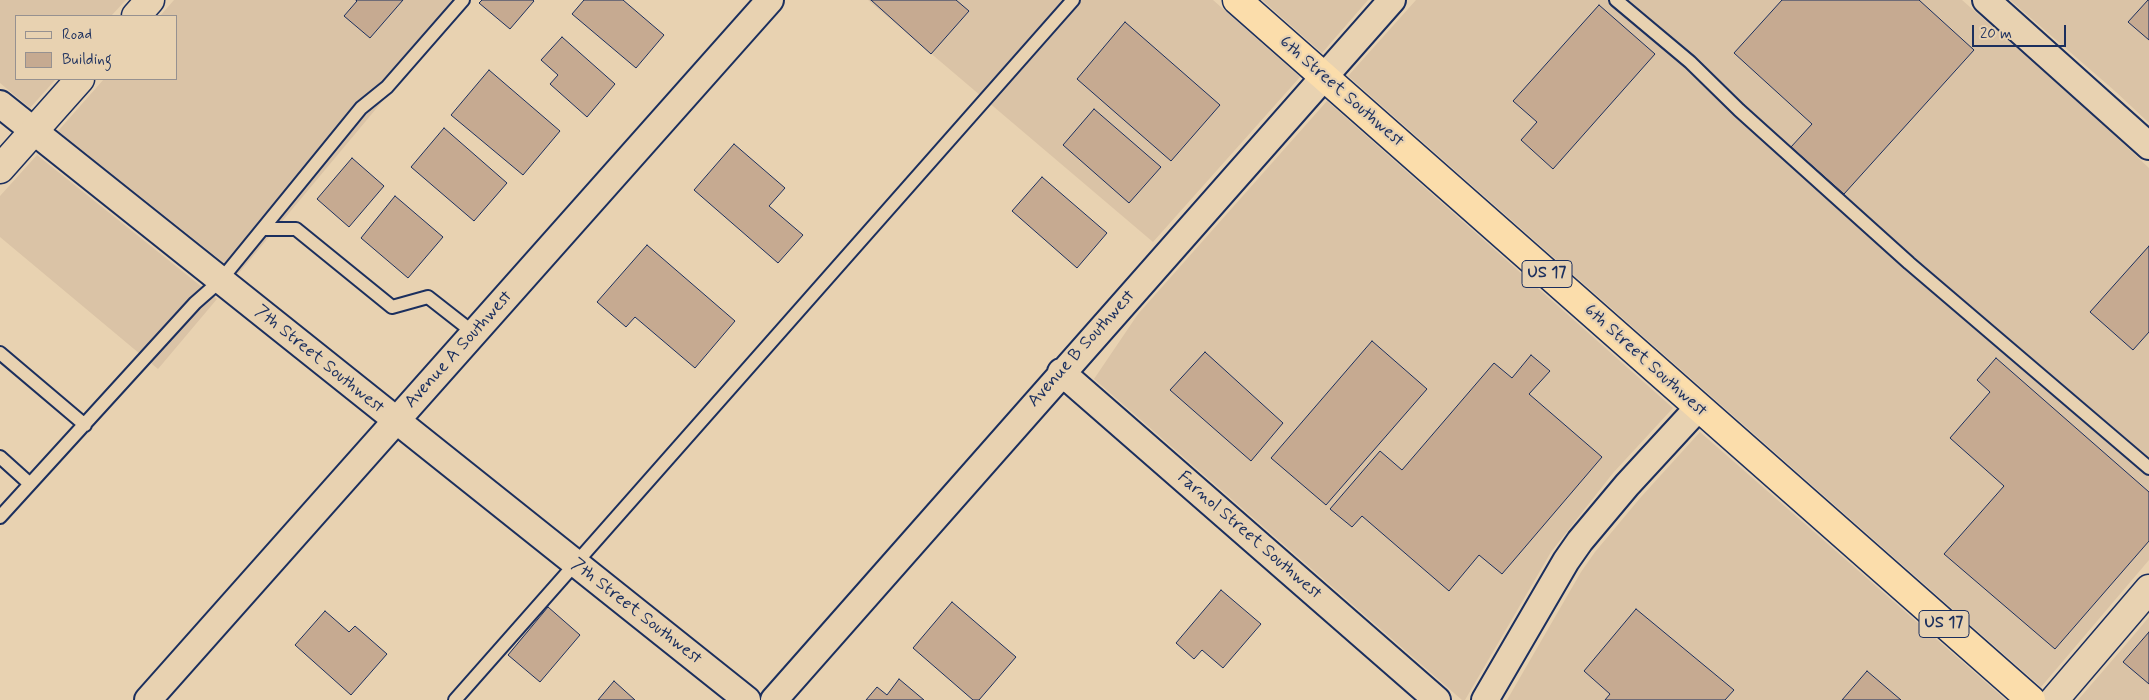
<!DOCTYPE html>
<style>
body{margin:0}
#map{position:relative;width:2149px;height:700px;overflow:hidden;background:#e8d2b1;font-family:Mynerve,sans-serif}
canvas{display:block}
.legend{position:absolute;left:15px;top:15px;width:162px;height:65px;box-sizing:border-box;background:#e8d2b1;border:1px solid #969190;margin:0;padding:6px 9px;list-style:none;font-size:15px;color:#1b2f5e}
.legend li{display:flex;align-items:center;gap:10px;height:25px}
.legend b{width:25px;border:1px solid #969190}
.scale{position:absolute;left:1972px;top:25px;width:94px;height:22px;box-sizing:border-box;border:2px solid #1b2f5e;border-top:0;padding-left:6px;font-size:15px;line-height:18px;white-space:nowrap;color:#1b2f5e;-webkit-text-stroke:4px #e8d2b1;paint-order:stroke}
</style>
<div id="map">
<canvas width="2149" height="700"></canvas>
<ul class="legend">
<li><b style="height:6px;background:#e8d2b1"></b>Road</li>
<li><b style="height:14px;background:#c6aa91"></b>Building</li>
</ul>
<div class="scale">20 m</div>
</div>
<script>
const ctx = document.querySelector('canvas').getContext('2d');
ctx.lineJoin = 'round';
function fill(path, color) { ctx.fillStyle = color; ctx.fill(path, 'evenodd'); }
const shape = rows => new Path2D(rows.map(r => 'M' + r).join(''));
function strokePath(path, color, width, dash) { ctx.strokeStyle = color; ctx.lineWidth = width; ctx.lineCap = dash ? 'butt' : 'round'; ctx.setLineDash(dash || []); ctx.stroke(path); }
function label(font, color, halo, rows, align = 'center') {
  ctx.font = font + ' Mynerve,sans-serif'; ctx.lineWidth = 4.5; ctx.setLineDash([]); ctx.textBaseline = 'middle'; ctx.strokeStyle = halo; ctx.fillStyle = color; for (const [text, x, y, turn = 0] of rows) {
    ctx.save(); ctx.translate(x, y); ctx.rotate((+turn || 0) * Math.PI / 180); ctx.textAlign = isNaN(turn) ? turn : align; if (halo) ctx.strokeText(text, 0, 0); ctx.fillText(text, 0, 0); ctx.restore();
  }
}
const built = shape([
 [0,0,126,0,111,16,16,16,16,79,56,79,30,108,0,83],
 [174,0,467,0,238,274,58,131,104,79,176,79,176,16,160,16],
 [868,0,1213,0,1300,77,1153,242],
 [1262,0,1368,0,1322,53],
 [1416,0,1962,0,2094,116,2149,168,2149,560,2041,687,1348,76],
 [2010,0,2149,0,2149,123,2116,92],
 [1327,101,1673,408,1613,473,1551,552,1465,700,1462,700,1094,379,1138,314],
 [37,155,217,299,158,369,0,237,0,196],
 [1700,432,2006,700,1507,700,1581,572,1595,552,1641,497],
 [2149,617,2149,700,2078,700,2128,642]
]);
const building = shape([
 [356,0,403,0,370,38,344,16,357,1,356,0],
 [482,0,533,0,534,1,510,29,479,3,482,0],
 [584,0,623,0,664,35,636,68,572,14,584,0],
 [871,0,956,0,969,11,931,54,871,0],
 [1782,0,1919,0,1974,50,1844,194,1791,147,1812,124,1734,53,1782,0],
 [2148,0,2149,0,2149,40,2128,22,2148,0],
 [1599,5,1655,54,1553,169,1521,140,1537,122,1513,101,1599,5],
 [1125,22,1220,105,1171,161,1077,79,1125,22],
 [562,37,615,84,587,117,550,84,558,75,541,60,562,37],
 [489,70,560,131,523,175,451,115,489,70],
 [1094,109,1161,167,1129,203,1063,145,1094,109],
 [444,128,507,183,474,221,411,167,444,128],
 [734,144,785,188,769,206,803,235,778,263,694,190,734,144],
 [352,158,384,186,349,227,317,199,352,158],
 [1042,177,1107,233,1077,268,1012,211,1042,177],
 [395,196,443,237,408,278,361,238,395,196],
 [647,245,735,321,695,368,635,317,626,327,597,302,647,245],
 [2149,246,2149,332,2133,350,2090,312,2149,246],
 [1372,341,1427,389,1326,505,1271,458,1372,341],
 [1205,352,1283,423,1251,461,1170,390,1205,352],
 [1531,355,1550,371,1529,394,1602,457,1502,574,1479,555,1449,591,1362,516,1352,527,1330,509,1380,451,1402,470,1494,363,1512,378,1531,355],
 [1996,358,2149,492,2149,541,2055,649,1944,554,2004,486,1950,438,1990,392,1977,380,1996,358],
 [1221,590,1261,624,1223,668,1202,650,1194,659,1176,643,1221,590],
 [952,602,1016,657,979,700,973,700,913,648,952,602],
 [548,607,580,635,540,682,508,655,548,607],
 [1636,609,1734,690,1725,700,1605,700,1610,694,1584,671,1636,609],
 [325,611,349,632,355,626,387,654,351,695,295,645,325,611],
 [2149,632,2149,684,2123,662,2149,632],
 [1867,671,1901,700,1842,700,1867,671],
 [899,679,924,700,866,700,877,687,887,695,899,679],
 [614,681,635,700,598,700,614,681]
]);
const service = shape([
 [1616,0,1690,62,1739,110,1909,263,2149,468],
 [263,229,296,229,392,307,428,297,474,333],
 [0,353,85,425],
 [0,457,30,484],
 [0,517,195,303,220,281,361,108,387,87,463,0],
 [455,700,1073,0]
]);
const minor = shape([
 [1986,0,2149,146],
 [0,104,747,700],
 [1061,372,1437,700],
 [148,700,770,0],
 [774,700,1392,0],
 [1485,700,1566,561,1580,541,1627,485,1698,408]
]);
const tertiary = shape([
 [136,16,150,0],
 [0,169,80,79],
 [2054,700,2149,589]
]);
const trunk = shape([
 [1237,0,2031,700]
]);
const shields = [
 [1547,274,50],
 [1944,624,50]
];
const shieldNames = [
 ["US 17",1547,274],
 ["US 17",1944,624]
];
const streetNames = [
 ["6th Street Southwest",1341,92,41],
 ["Avenue B Southwest",1082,349,-48],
 ["Avenue A Southwest",459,350,-48],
 ["7th Street Southwest",319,360,39],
 ["6th Street Southwest",1645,361,42],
 ["Farnol Street Southwest",1249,536,41],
 ["7th Street Southwest",636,612,38]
];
fill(built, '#dac3a6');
fill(building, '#c6aa91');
strokePath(building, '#1b2f5e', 1);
strokePath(service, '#1b2f5e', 16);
strokePath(minor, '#1b2f5e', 30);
strokePath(tertiary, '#1b2f5e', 31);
strokePath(trunk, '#1b2f5e', 31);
strokePath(service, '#e8d2b1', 12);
strokePath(minor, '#e8d2b1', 26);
strokePath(tertiary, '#e8d2b1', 28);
strokePath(trunk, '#fbddab', 28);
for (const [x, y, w] of shields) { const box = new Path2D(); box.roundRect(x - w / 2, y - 13.5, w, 27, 4); ctx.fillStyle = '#e8d2b1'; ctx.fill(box); strokePath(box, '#1b2f5e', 1); }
label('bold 16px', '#1b2f5e', null, shieldNames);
label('18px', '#1b2f5e', '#e8d2b1', streetNames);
</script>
